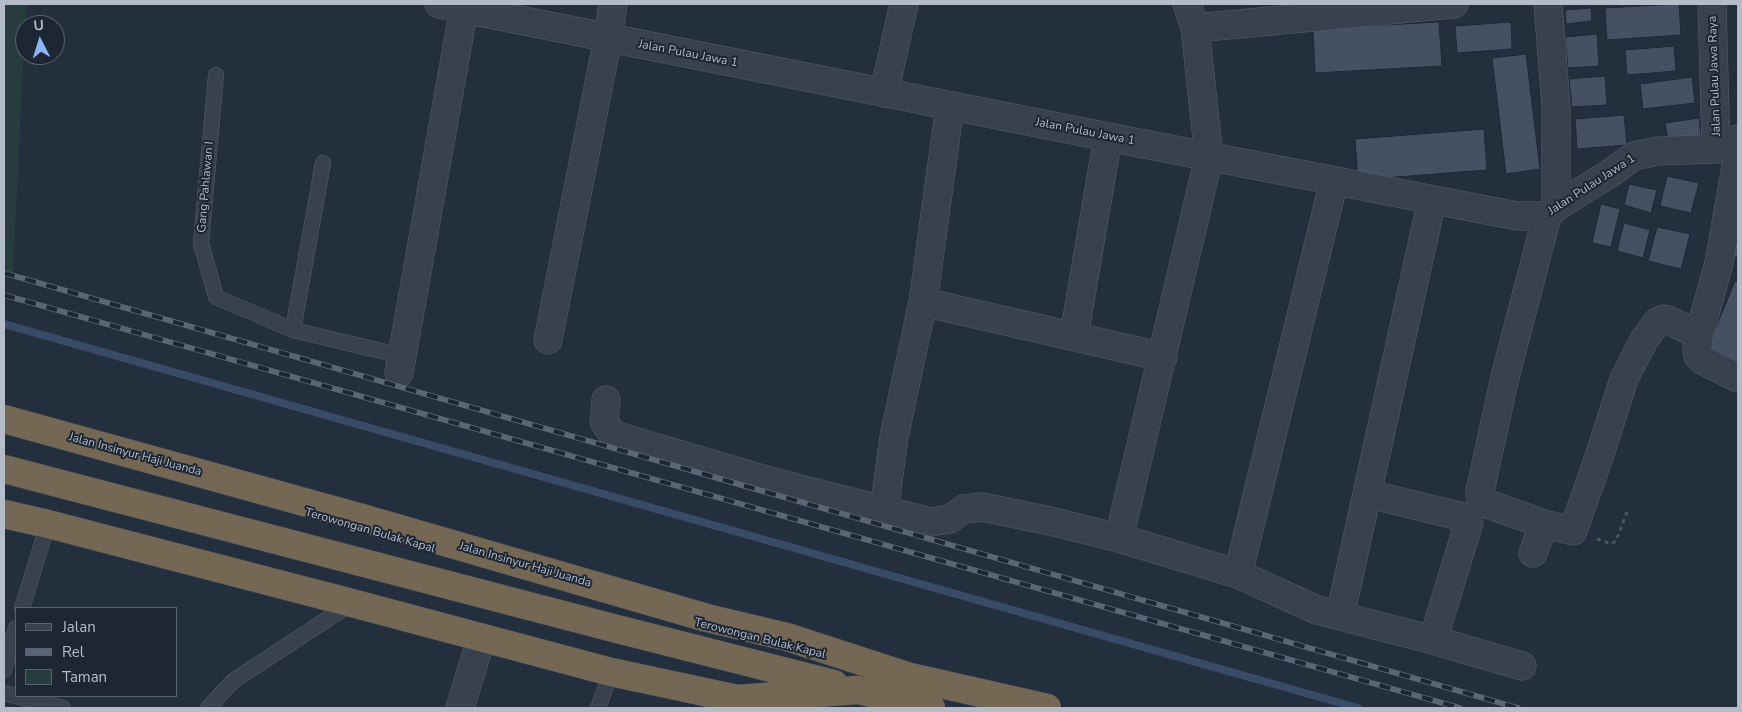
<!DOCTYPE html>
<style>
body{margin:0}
#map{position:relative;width:1742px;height:712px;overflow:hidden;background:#242f3e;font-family:"Nunito Sans",sans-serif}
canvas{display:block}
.frame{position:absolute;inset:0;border:5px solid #b4bcc9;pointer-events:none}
.legend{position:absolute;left:15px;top:607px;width:162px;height:90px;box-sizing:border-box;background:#1d2633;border:1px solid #59626f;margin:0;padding:6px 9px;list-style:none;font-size:15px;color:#b4bcc9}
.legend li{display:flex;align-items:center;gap:10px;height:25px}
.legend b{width:25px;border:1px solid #59626f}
.north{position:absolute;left:15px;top:15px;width:50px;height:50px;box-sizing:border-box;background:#1d2633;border:1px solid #59626f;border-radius:50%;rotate:355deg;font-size:14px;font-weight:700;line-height:20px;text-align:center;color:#b4bcc9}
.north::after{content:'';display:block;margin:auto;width:18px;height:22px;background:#8ab4f8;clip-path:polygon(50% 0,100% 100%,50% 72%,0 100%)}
</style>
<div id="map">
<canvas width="1742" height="712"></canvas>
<div class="frame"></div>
<ul class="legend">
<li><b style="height:6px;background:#38414e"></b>Jalan</li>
<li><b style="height:6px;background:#5a6575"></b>Rel</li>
<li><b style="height:14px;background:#263c3f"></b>Taman</li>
</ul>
<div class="north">U</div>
</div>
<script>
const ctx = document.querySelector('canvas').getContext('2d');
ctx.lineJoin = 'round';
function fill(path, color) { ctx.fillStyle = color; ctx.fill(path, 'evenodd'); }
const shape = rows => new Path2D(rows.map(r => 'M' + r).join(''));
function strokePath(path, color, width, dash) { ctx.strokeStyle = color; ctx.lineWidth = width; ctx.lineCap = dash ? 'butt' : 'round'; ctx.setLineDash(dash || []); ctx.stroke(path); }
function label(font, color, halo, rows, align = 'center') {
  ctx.font = font + ' "Nunito Sans",sans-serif'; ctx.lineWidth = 4; ctx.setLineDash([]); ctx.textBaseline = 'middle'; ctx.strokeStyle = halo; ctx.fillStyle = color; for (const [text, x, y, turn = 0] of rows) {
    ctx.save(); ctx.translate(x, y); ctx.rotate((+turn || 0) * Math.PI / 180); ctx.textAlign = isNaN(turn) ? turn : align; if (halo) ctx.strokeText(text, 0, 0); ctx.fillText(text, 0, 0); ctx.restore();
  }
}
const green = shape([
 [4,4,26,4,13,275,4,273]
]);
const stream = shape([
 [4,324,1358,708]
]);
const building = shape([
 [1679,4,1681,35,1607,40,1605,8,1679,4],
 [1591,8,1592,21,1566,24,1565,10,1591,8],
 [1439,22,1442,66,1315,73,1313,29,1439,22],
 [1511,22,1512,49,1457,53,1455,26,1511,22],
 [1597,34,1599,66,1568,68,1565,37,1597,34],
 [1674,46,1676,71,1627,75,1625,50,1674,46],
 [1526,54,1540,169,1506,174,1492,58,1526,54],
 [1605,76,1607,105,1572,107,1569,79,1605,76],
 [1692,77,1695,103,1643,109,1640,84,1692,77],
 [1624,115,1627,145,1577,149,1575,119,1624,115],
 [1699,118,1701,135,1668,140,1665,123,1699,118],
 [1484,129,1487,170,1358,180,1355,139,1484,129],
 [1667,176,1699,183,1691,213,1660,206,1667,176],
 [1629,184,1657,190,1651,213,1624,205,1629,184],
 [1601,204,1620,209,1611,247,1592,243,1601,204],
 [1738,215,1738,257,1733,257,1738,215],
 [1624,223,1650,230,1643,258,1617,251,1624,223],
 [1657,227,1690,234,1681,269,1648,261,1657,227],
 [1735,281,1738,282,1738,365,1706,352,1735,281]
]);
const path = shape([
 [1597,539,1611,544,1616,541,1628,509]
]);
const lane = shape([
 [216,75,201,243,216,297,293,330,402,356],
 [293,330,323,163],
 [22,608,48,524],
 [4,670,16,628],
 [4,693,63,708],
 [208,708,233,681,352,603],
 [598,708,611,672]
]);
const street = shape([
 [439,4,1108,137,1517,216,1547,216,1556,207,1609,174,1634,156,1658,151,1716,149,1738,139],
 [1187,4,1195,28,1209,157,1119,538,1238,574,1317,610,1433,640,1522,666],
 [1548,4,1556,106,1556,207],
 [1712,4,1716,149],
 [1195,28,1454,4],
 [884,93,904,4],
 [1738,155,1719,263,1699,335,1697,350,1698,356,1702,360,1738,378],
 [923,302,1163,357],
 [1074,336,1108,137],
 [548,340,608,38,613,4],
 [399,373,464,8],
 [606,400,604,422,613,435,769,481,931,522,950,519,964,509,982,507,1050,521,1119,538],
 [1368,494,1468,518,1469,523,1466,532,1433,640],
 [884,511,894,437,923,302,950,106],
 [1544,524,1573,531,1599,457,1624,379,1644,340,1657,322,1663,319,1668,320,1699,335],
 [1533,553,1544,524,1485,503,1480,496,1480,491,1505,377,1547,216],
 [1238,574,1334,181],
 [1340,616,1432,200],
 [460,708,481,639]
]);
const highway = shape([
 [4,419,362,518,707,618,787,637,910,677,1047,708],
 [4,469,617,629,834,684],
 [4,514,48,524,352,603,611,672,737,699,858,690,931,708]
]);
const rail = shape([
 [4,273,1518,708],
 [4,295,1460,708]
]);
const streetNames = [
 ["Jalan Pulau Jawa 1",688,54,11],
 ["Jalan Pulau Jawa Raya",1715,76,-92],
 ["Jalan Pulau Jawa 1",1085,132,11],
 ["Jalan Pulau Jawa 1",1592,185,-33],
 ["Gang Pahlawan I",206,187,-85],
 ["Jalan Insinyur Haji Juanda",135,455,15],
 ["Terowongan Bulak Kapal",370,531,16],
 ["Jalan Insinyur Haji Juanda",525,565,16],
 ["Terowongan Bulak Kapal",760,639,14]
];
fill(green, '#263c3f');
strokePath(stream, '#394c67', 8);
fill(building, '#455162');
strokePath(building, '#1f2835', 1);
strokePath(lane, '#565f6c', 16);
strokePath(street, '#565f6c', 29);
strokePath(highway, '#434c59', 29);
strokePath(path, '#44595c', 3, [4, 4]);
strokePath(lane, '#38414e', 15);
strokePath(street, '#38414e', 28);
strokePath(highway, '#746855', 28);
strokePath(rail, '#5a6575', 5.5);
strokePath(rail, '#1d2633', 4, [11]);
label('12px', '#b4bcc9', '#1d2633', streetNames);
</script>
